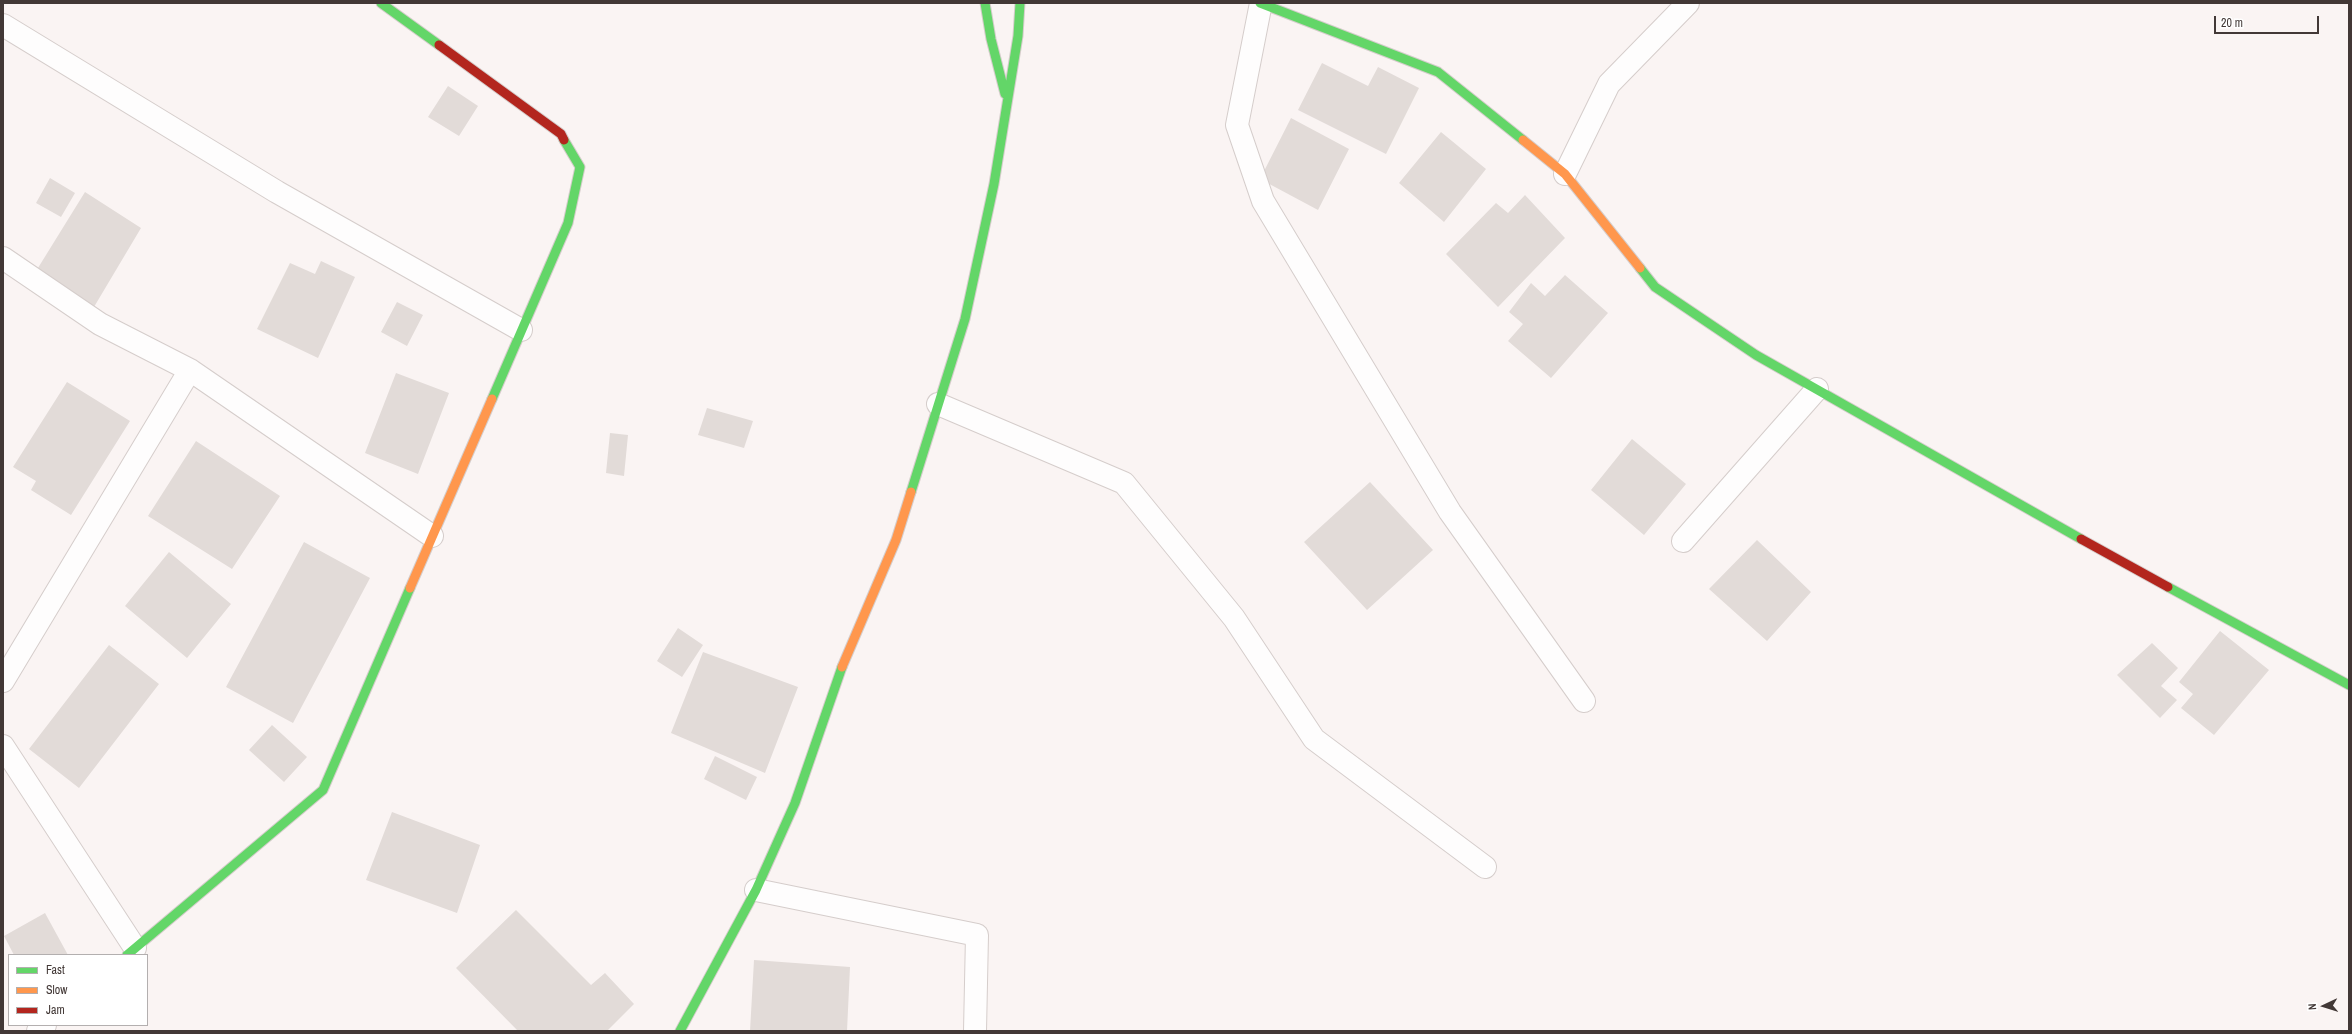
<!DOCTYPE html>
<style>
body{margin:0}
#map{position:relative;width:2352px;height:1034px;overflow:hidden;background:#faf4f3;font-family:"Archivo Narrow",sans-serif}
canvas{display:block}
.frame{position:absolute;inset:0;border:4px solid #423836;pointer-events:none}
.legend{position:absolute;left:8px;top:954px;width:140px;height:72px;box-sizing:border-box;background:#fff;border:1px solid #b3afaf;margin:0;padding:5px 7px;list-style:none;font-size:12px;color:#423836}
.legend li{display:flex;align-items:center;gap:8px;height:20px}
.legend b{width:20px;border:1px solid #b3afaf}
.north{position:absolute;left:2304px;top:986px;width:40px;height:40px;-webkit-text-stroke:3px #fff;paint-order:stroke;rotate:266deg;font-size:11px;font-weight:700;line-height:16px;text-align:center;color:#423836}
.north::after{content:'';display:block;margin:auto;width:14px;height:18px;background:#423836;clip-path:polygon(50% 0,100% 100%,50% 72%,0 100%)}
.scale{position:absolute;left:2214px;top:16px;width:105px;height:18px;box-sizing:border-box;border:2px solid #423836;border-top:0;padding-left:5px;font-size:12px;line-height:14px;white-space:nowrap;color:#423836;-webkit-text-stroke:3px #fff;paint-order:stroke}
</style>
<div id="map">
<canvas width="2352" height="1034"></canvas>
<div class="frame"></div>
<ul class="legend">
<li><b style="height:5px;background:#63d668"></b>Fast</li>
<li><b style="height:5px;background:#ff974d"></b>Slow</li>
<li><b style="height:5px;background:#b3261e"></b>Jam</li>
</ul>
<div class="north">N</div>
<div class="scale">20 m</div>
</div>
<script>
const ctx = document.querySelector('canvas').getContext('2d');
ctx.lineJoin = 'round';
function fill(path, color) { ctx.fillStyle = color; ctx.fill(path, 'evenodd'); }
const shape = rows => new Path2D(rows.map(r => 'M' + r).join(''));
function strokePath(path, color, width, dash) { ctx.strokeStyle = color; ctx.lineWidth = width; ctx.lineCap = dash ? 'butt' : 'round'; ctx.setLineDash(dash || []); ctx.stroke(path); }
const building = shape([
 [1322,63,1368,86,1378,67,1419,88,1386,154,1298,110],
 [448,86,478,106,459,136,428,117],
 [1291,118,1349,149,1318,210,1260,179],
 [1441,132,1486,169,1444,222,1399,183],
 [50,178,75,193,61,217,36,203],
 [85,192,141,228,91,312,33,276],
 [1525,195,1565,238,1498,307,1446,254,1496,203,1508,213],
 [321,261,355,277,318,358,257,329,290,263,315,274],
 [1565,275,1608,313,1551,378,1508,341,1523,324,1509,312,1531,283,1545,296],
 [397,302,423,315,407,346,381,332],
 [396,373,449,393,418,474,365,453],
 [67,382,130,421,71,515,31,490,36,481,13,467],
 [707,408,753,421,744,448,698,435],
 [610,433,628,435,624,476,606,473],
 [1632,439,1686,484,1644,535,1591,490],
 [196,441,280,496,232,569,148,516],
 [1370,482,1433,550,1367,610,1304,542],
 [1757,540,1811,592,1767,641,1709,589],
 [304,542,370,578,293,723,226,687],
 [169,552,231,604,187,658,125,606],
 [678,628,703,645,682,677,657,661],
 [2220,631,2269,670,2214,735,2181,708,2193,694,2179,682],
 [2152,643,2178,668,2161,686,2177,700,2160,718,2117,675],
 [109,645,159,684,79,788,29,749],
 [703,652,798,687,765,773,671,733],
 [272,725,307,757,284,782,249,750],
 [715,756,757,777,746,800,704,779],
 [392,812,480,845,457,913,366,880],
 [516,910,591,985,605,973,634,1004,607,1031,518,1031,456,968],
 [45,913,68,955,14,955,4,936],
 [754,960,850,967,847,1031,750,1031]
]);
const street = shape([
 [1261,3,1237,125,1263,201,1450,512,1584,701],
 [3,25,277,192,521,330],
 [1565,174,1609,84,1688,3],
 [3,258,100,324,190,370,432,536],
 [938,404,1124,483,1234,618,1314,739,1485,867],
 [1683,541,1817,389],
 [3,681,190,370],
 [3,746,135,948],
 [756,890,977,935,975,1031],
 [38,1031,45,1025]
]);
const fast = shape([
 [381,3,439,45],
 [985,3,991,39,1005,94],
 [1260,3,1438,72,1523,140],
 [1640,268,1655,287,1756,355,2081,539],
 [492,399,568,223,580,167,564,140],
 [911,492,965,319,994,184,1018,36,1020,3],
 [2168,587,2349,685],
 [127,955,323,790,410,588],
 [680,1031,756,890,795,803,842,667]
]);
const slow = shape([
 [1523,140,1565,174,1640,268],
 [410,588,492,399],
 [842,667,896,540,911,492]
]);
const jam = shape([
 [439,45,561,134,564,140],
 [2081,539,2168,587]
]);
fill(building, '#e2dbd8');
strokePath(street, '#d5cdcb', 24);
strokePath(fast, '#d5cdcb', 11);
strokePath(slow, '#d5cdcb', 11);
strokePath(jam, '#d5cdcb', 11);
strokePath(street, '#fefdfd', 22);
strokePath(fast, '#63d668', 9);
strokePath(slow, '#ff974d', 9);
strokePath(jam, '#b3261e', 9);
</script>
